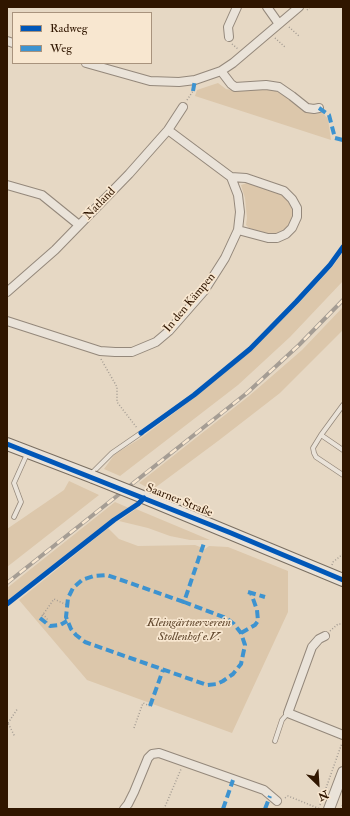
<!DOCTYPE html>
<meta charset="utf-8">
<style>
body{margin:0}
#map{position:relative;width:350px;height:816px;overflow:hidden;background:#e6d8c4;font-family:"IM FELL Double Pica",serif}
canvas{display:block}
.frame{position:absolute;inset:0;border:8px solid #301600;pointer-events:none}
.legend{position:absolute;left:12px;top:12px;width:140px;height:52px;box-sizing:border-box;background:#f8e7d0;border:1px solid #a8937d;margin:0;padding:5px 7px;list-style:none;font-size:12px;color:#301600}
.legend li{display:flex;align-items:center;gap:8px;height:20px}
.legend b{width:20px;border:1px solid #a8937d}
.north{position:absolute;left:298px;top:764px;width:40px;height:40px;-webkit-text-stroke:3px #f8e7d0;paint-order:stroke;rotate:155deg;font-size:11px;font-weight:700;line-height:16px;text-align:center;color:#301600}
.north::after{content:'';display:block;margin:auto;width:14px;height:18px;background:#301600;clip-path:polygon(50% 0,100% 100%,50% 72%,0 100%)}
</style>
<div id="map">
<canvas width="350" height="816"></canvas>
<div class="frame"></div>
<ul class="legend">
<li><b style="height:5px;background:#0057b8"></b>Radweg</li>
<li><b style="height:5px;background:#3d93d0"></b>Weg</li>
</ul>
<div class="north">N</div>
</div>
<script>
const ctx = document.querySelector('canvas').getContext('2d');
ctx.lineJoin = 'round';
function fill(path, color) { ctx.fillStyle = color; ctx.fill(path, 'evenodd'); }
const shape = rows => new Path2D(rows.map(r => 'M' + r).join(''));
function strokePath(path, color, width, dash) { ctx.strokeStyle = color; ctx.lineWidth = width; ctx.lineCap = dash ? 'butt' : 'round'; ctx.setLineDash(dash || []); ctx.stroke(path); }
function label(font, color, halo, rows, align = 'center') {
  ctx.font = font + ' "IM FELL Double Pica",serif'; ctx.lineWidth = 3.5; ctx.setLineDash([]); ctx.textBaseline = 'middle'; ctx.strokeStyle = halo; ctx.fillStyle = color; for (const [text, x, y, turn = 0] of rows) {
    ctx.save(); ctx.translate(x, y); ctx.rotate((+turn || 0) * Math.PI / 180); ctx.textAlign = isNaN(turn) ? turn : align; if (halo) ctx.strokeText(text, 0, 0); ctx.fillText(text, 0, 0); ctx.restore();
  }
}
const green = shape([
 [218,83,226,89,240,91,264,88,274,90,294,101,307,112,316,114,322,112,328,119,331,140,195,96,197,90],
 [247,183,281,194,288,201,293,211,291,221,286,229,278,233,269,234,249,228,246,225,247,218,245,198,241,185],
 [343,252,343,281,290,337,238,385,120,476,104,469,115,454,141,438,195,397,251,350,298,304,333,266],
 [343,307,343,330,280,393,218,441,152,490,139,483,249,396,302,350],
 [69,481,99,495,7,567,7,529,64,490],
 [115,502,129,508,113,519,7,602,7,588],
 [136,509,210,540,190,540,170,536,148,528,119,521],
 [108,528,119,539,138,546,195,545,205,549,209,546,228,547,288,571,288,612,232,733,87,680,19,600]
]);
const path = shape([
 [307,10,310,7],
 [289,27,299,36],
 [275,38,285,47],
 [232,44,238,49],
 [187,100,193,91],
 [101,359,117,387,117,402,137,428],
 [332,565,333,562,343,554],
 [43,614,47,619,47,624],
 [42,616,54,599,67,605],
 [330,631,338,624,343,624],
 [7,721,15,737],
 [8,723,18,708],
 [134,728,143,703,150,706],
 [285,798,288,796,320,809],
 [320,805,342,743],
 [164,809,181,769],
 [341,809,343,804]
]);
const service = shape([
 [343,405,321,435,313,448,314,453,316,457,343,475],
 [321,435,343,450],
 [91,474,112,453,141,433],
 [14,517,21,502,14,483,27,454],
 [275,741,282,720,288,713]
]);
const minor = shape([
 [267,7,279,24],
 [229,37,228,27,237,7],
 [7,41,13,43],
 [86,63,150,81,179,82,195,80,221,71,233,63,299,7],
 [221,71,231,84,235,87,266,85,279,87,292,96,307,108,314,109,319,108],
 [231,177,246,178,284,191,292,199,297,208,297,217,292,228,286,234,277,238,268,238,238,230],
 [7,185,42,195,79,225],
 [7,292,55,250,129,174,168,130,183,107],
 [7,321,100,351,115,352,132,352,156,342,169,331,204,291,225,258,238,230,240,212,238,195,231,177,168,130],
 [325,636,319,639,312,647,288,713,343,735],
 [124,809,128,804,134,792,148,758,152,754,159,753,264,790,277,801]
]);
const tertiary = shape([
 [329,809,343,772]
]);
const secondary = shape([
 [7,444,93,477],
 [143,497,343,580]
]);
const rail = shape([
 [7,583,247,393,299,345,343,300]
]);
const secondaryBridge = shape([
 [93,477,143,497]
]);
const quiet = shape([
 [193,91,195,80],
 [319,108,329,115,335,138,343,140],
 [248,592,265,597],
 [184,602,107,575,94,576,82,580,73,588,68,598,66,617,71,629,76,635,85,642,207,685,217,684,223,681,233,674,241,664,245,645,241,633,234,624,226,618,184,602,204,543],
 [40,618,50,626,60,625,67,621],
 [241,633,255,625,258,621,257,610,251,593],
 [150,706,163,670],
 [223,809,233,780],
 [265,809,270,796]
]);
const cycleway = shape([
 [141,433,194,395,250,349,296,302,330,265,343,247],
 [7,444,231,533,343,580],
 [7,604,114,520,138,504,144,498]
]);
const streetNames = [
 ["Natland",100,204,-46],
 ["In den Kämpen",190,303,-50],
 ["Saarner Straße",179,501,22]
];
const parkNames = [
 ["Kleingärtnerverein",189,623],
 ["Stollenhof e.V.",189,637]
];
fill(green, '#dcc7ab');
strokePath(service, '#94887b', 5.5);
strokePath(minor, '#94887b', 10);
strokePath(tertiary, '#94887b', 12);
strokePath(secondary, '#796e61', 14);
strokePath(path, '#a59d94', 1.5, [1, 2]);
strokePath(service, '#eae3d9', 4);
strokePath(minor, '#eae3d9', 8);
strokePath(tertiary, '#eae3d9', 10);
strokePath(secondary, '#eae3d9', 12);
strokePath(rail, '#a59d94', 4);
strokePath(rail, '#f8e7d0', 2.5, [8]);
strokePath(secondaryBridge, '#796e61', 14, []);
strokePath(secondaryBridge, '#eae3d9', 12);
strokePath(quiet, '#3d93d0', 4, [8, 4]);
strokePath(cycleway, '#0057b8', 5);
label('12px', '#301600', '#f8e7d0', streetNames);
label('italic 12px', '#61472d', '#f8e7d0', parkNames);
</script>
